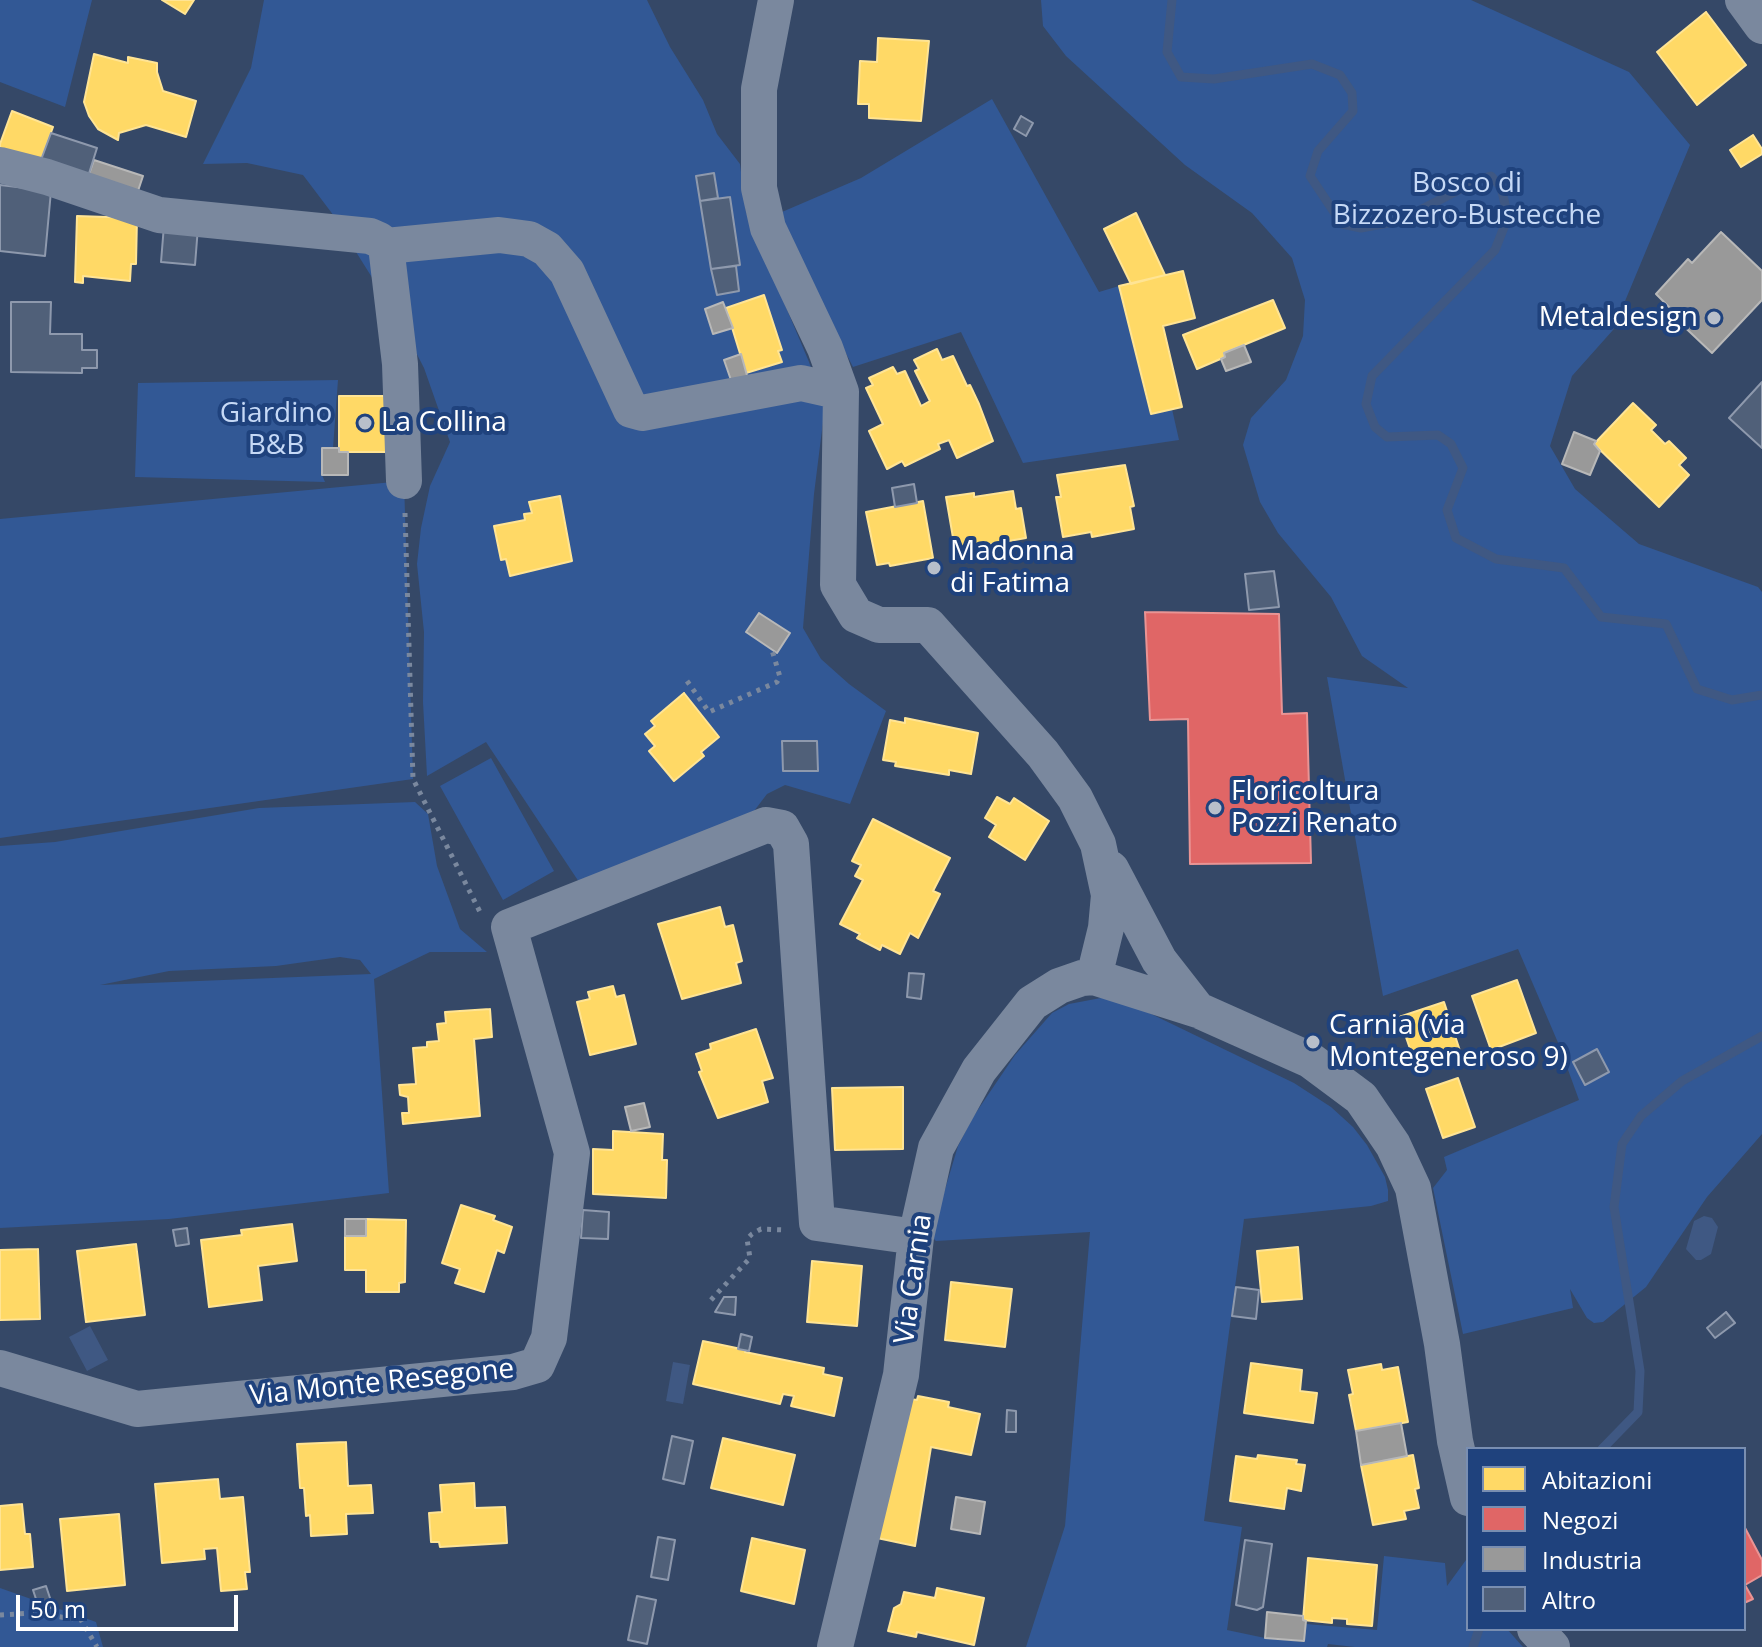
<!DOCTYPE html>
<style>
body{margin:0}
#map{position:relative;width:1762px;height:1647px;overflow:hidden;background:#354867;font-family:"Open Sans",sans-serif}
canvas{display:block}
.legend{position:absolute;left:1466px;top:1447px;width:280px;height:184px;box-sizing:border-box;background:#1f427d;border:2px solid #798eb1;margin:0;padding:10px 14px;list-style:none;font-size:24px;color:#fff}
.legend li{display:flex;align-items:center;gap:16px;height:40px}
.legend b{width:40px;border:2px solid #798eb1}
.scale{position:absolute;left:16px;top:1595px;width:222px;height:36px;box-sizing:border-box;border:4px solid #fff;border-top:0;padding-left:10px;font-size:24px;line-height:28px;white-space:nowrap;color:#fff;-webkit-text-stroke:6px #1f427d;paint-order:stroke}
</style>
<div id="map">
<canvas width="1762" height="1647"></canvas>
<ul class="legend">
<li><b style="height:22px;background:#ffd966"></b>Abitazioni</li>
<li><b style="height:22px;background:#e06666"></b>Negozi</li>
<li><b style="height:22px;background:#999"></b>Industria</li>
<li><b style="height:22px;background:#506079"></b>Altro</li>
</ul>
<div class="scale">50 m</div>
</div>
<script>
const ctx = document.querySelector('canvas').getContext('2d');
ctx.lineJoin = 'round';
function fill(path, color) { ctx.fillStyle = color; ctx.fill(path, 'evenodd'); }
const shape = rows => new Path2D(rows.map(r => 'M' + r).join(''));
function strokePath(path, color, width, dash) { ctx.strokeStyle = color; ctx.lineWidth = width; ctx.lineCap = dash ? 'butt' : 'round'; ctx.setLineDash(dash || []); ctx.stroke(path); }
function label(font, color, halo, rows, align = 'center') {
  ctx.font = font + ' "Open Sans",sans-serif'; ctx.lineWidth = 8; ctx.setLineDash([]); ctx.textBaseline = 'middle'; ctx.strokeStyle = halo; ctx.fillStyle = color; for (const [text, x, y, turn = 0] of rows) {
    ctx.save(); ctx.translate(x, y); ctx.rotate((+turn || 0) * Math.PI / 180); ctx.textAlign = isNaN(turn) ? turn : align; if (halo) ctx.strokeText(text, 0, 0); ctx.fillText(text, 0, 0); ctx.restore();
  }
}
const green = shape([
 [0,0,92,0,65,107,0,82],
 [264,0,647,0,670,47,703,100,717,134,740,164,746,212,809,362,825,406,814,494,803,628,821,659,849,684,886,711,850,804,785,785,767,794,748,819,581,885,486,742,427,776,423,702,424,632,417,564,421,528,430,486,450,442,424,368,403,327,331,212,303,175,247,163,203,164,251,68],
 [1041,0,1471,0,1629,72,1690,145,1613,330,1572,376,1550,446,1575,489,1639,544,1758,587,1762,592,1762,1134,1707,1197,1646,1287,1603,1322,1594,1323,1587,1318,1570,1289,1573,1308,1463,1334,1433,1188,1447,1170,1444,1157,1579,1100,1559,1045,1518,949,1383,996,1327,677,1408,688,1362,656,1331,597,1278,533,1260,502,1243,445,1251,418,1286,380,1303,336,1305,300,1292,258,1252,213,1185,165,1066,56,1043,26],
 [992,99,1099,292,1119,286,1150,414,1172,409,1179,440,1023,463,961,332,853,367,775,215,861,178],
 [338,380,333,448,322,449,322,475,325,482,135,477,138,383],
 [404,481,413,779,0,838,0,519],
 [491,758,554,871,503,900,440,786],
 [415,802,428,814,437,866,460,929,487,952,430,952,374,979,389,1193,169,1219,0,1228,0,846,55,842,259,808],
 [340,957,360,960,371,974,100,985,169,971,276,966],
 [1106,997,1143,1010,1294,1083,1331,1107,1353,1127,1367,1145,1385,1177,1388,1190,1388,1201,1371,1206,1244,1219,1204,1521,1242,1527,1227,1630,1265,1638,1304,1642,1306,1624,1377,1630,1384,1556,1445,1563,1447,1586,1466,1560,1468,1564,1468,1629,1507,1629,1523,1647,1355,1647,1328,1644,1327,1647,1026,1647,1065,1526,1090,1232,936,1241,931,1236,958,1146,973,1117,1015,1055,1052,1013,1069,1004],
 [0,1588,96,1622,103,1647,0,1647]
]);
const water = shape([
 [1704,1216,1712,1218,1718,1227,1711,1254,1701,1260,1696,1260,1686,1249,1694,1221],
 [90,1326,108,1360,87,1371,69,1337],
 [673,1362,690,1365,683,1404,666,1401]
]);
const homes = shape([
 [162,0,194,0,185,14,162,0],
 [1706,12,1746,65,1697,105,1657,52,1706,12],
 [878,38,929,41,921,121,869,118,869,104,858,104,860,61,877,62,878,38],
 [94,54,128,63,128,57,157,63,157,72,163,91,196,101,186,137,146,125,119,133,118,140,98,129,89,116,84,102,94,54],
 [12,111,53,127,38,168,0,153,0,144,12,111],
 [1753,135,1762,149,1762,154,1741,167,1730,150,1753,135],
 [1136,213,1165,275,1131,284,1104,229,1136,213],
 [77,216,137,218,136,264,131,264,130,281,83,276,83,283,75,282,77,216],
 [1183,271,1195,318,1163,326,1182,407,1151,414,1119,286,1183,271],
 [764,295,782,350,778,351,782,362,746,373,726,308,764,295],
 [1273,300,1285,328,1224,353,1225,357,1197,369,1183,335,1273,300],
 [937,349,942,360,953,356,967,386,970,385,979,404,993,441,957,458,949,440,938,444,940,449,905,466,902,461,887,469,869,431,883,424,866,388,873,385,869,378,893,367,897,374,905,371,921,406,930,401,915,371,919,369,914,360,937,349],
 [339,396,388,396,388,452,339,452,339,396],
 [1633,403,1656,425,1651,430,1665,444,1669,441,1686,458,1679,465,1689,475,1659,507,1594,444,1633,403],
 [1125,465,1134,506,1130,507,1134,529,1092,537,1091,532,1063,537,1056,497,1061,497,1057,475,1125,465],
 [1013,491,1016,509,1021,508,1026,538,980,546,980,551,956,555,946,497,974,493,974,497,1013,491],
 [560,496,572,561,510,576,506,559,501,560,494,526,525,520,524,514,532,513,529,502,560,496],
 [923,501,933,558,890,566,889,563,877,565,866,512,923,501],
 [684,693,719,737,701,752,704,756,674,781,649,751,655,746,645,734,655,726,651,721,684,693],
 [905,718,978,733,971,774,949,770,949,775,895,766,896,762,883,760,890,720,905,723,905,718],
 [997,797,1010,804,1014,798,1049,821,1025,860,989,837,996,825,985,818,997,797],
 [873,819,950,858,933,891,940,894,918,938,910,933,900,954,882,945,880,950,857,938,860,934,840,924,863,880,855,876,861,865,852,861,873,819],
 [720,907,725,927,733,925,742,961,736,963,741,983,682,999,658,924,720,907],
 [1517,980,1536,1033,1491,1050,1472,996,1517,980],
 [613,986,616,997,624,995,636,1044,590,1055,577,1002,590,999,588,992,613,986],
 [1444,1002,1461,1054,1417,1069,1399,1017,1444,1002],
 [490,1009,492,1037,474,1039,480,1116,403,1124,402,1113,409,1113,408,1097,400,1095,399,1085,416,1084,413,1048,427,1047,427,1042,439,1041,437,1024,446,1023,445,1012,490,1009],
 [756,1029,773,1078,762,1081,768,1102,718,1118,699,1072,702,1071,696,1054,711,1049,710,1044,756,1029],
 [1458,1078,1475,1127,1443,1138,1426,1089,1458,1078],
 [903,1087,903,1149,835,1150,832,1088,903,1087],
 [613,1131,663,1134,662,1160,667,1160,666,1198,593,1194,593,1149,613,1150,613,1131],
 [461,1205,495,1216,493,1220,512,1227,504,1253,497,1250,484,1292,455,1283,460,1269,442,1263,461,1205],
 [366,1219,406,1220,405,1282,399,1283,399,1292,366,1292,366,1270,345,1270,345,1236,366,1236,366,1219],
 [292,1224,297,1261,258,1266,262,1300,209,1307,201,1240,242,1235,241,1230,292,1224],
 [136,1244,145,1315,86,1322,77,1251,136,1244],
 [1298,1247,1302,1299,1262,1302,1257,1251,1298,1247],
 [38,1249,40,1319,0,1320,0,1250,38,1249],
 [812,1261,862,1266,857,1326,807,1322,812,1261],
 [951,1282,1012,1289,1005,1347,945,1340,951,1282],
 [703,1341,746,1350,745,1352,824,1368,823,1374,842,1378,834,1416,791,1406,794,1396,783,1394,780,1404,693,1384,703,1341],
 [1251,1363,1302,1370,1300,1391,1317,1393,1313,1423,1244,1413,1251,1363],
 [1381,1364,1382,1370,1398,1367,1408,1422,1356,1431,1349,1395,1353,1394,1348,1370,1381,1364],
 [918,1396,949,1402,948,1407,980,1414,971,1455,931,1447,915,1546,877,1538,910,1399,917,1400,918,1396],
 [723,1438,795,1455,783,1505,711,1488,723,1438],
 [346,1442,348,1486,371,1485,373,1513,346,1514,347,1534,311,1536,310,1515,306,1516,304,1488,300,1488,297,1444,346,1442],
 [1258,1455,1297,1460,1296,1464,1305,1465,1301,1491,1287,1488,1284,1509,1230,1501,1236,1456,1257,1459,1258,1455],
 [1413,1455,1419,1488,1415,1489,1419,1508,1404,1511,1406,1519,1373,1525,1361,1465,1413,1455],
 [218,1479,220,1499,243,1497,250,1572,245,1572,247,1589,221,1591,217,1548,204,1549,205,1559,162,1563,155,1484,218,1479],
 [474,1483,475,1508,505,1507,507,1543,440,1547,439,1542,431,1542,429,1513,442,1512,440,1485,474,1483],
 [22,1504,25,1534,30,1534,33,1567,0,1570,0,1506,22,1504],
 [119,1514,125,1585,67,1591,60,1519,119,1514],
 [752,1538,805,1550,794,1604,741,1591,752,1538],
 [1308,1558,1377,1565,1372,1626,1347,1624,1347,1619,1332,1618,1332,1623,1303,1620,1308,1558],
 [937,1588,984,1598,974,1645,917,1632,916,1637,888,1631,894,1608,901,1604,904,1592,935,1598,937,1588]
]);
const shops = shape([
 [1145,612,1279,614,1282,714,1307,713,1311,863,1190,864,1188,719,1150,720,1145,612],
 [1744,1526,1762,1560,1762,1575,1745,1585,1753,1599,1744,1603,1744,1526]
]);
const industry = shape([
 [94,160,143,176,135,200,86,183,94,160],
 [1721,232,1762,271,1762,300,1712,353,1675,318,1677,315,1656,294,1688,259,1692,263,1721,232],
 [723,302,733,328,713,334,705,309,723,302],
 [1244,345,1251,362,1226,371,1221,359,1225,357,1224,353,1244,345],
 [741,354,748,379,732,383,724,360,741,354],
 [1574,432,1596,441,1594,444,1600,451,1590,475,1562,464,1574,432],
 [322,448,339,448,339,452,348,452,348,475,322,475,322,448],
 [759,613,790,633,777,653,746,632,759,613],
 [644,1103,650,1127,631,1131,625,1107,644,1103],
 [345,1219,366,1219,366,1236,345,1236,345,1219],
 [1401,1423,1407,1456,1361,1465,1356,1431,1401,1423],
 [956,1497,985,1502,980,1534,951,1529,956,1497],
 [1267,1612,1303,1616,1303,1620,1306,1621,1304,1641,1265,1638,1267,1612]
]);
const stream = shape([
 [1172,0,1167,52,1181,77,1214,79,1312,64,1340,75,1352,93,1353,111,1318,151,1310,176,1342,224,1361,228,1399,221,1480,179,1491,176,1501,187,1508,217,1495,250,1372,376,1366,404,1375,427,1387,437,1438,435,1451,444,1463,468,1447,510,1456,538,1496,559,1564,568,1601,617,1666,624,1697,689,1732,700,1762,695],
 [1602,1449,1638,1412,1640,1371,1614,1207,1622,1144,1641,1116,1682,1081,1762,1036],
 [1473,1647,1479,1629]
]);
const building = shape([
 [1021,116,1033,123,1026,136,1014,129,1021,116],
 [51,133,97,148,86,183,38,168,51,133],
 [714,173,718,198,700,201,696,176,714,173],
 [0,185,51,191,45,256,0,251,0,185],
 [730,197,740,265,711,269,700,201,730,197],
 [164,225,198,227,195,265,161,262,164,225],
 [736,266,739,291,717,295,711,269,736,266],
 [11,302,51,302,50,334,82,334,82,350,97,350,97,368,82,368,82,373,11,372,11,302],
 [1762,382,1762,448,1729,418,1762,382],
 [914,484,917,503,895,507,892,488,914,484],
 [1274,571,1279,607,1249,610,1245,574,1274,571],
 [782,741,817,741,818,771,783,771,782,741],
 [909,973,924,974,921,999,907,997,909,973],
 [1597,1049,1609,1072,1585,1085,1573,1062,1597,1049],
 [583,1210,609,1212,608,1239,581,1238,583,1210],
 [187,1228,189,1244,176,1246,173,1230,187,1228],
 [1236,1287,1259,1290,1256,1319,1232,1316,1236,1287],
 [724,1297,736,1297,735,1315,715,1312,724,1297],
 [1726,1312,1735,1323,1715,1338,1707,1328,1726,1312],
 [741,1334,752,1337,749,1351,738,1349,741,1334],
 [1007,1410,1016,1411,1016,1432,1006,1432,1007,1410],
 [672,1436,693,1441,684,1484,663,1479,672,1436],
 [658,1537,675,1540,668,1580,651,1577,658,1537],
 [1245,1540,1272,1544,1263,1607,1257,1610,1236,1605,1245,1540],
 [46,1586,53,1607,40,1611,33,1590,46,1586],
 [637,1596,656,1600,647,1644,628,1640,637,1596]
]);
const path = shape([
 [405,513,413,779,481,914],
 [687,681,709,712,777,682,780,677,772,650],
 [711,1300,750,1258,747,1239,752,1234,761,1229,786,1230],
 [0,1615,34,1613,81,1620,97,1647]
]);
const minor = shape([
 [776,0,759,89,759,188,768,228,825,348,841,392,838,585,856,615,879,625,928,625,1043,754,1075,798,1098,844,1109,895,1106,928,1094,977],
 [1743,0,1762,26],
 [0,165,47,177,159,215,370,236,379,240,386,246,400,364,404,481],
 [386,246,499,235,529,239,547,249,567,272,631,410,642,413,801,383,841,392],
 [1111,869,1159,960,1198,1010],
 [0,1368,137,1409,513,1372,537,1365,549,1338,572,1153,509,927,766,825,782,828,791,844,817,1223,916,1237],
 [1535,1629,1552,1647],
 [835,1647,901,1375,916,1237,936,1148,979,1070,1032,1003,1059,986,1082,978,1094,977,1198,1010,1310,1060,1361,1098,1393,1145,1413,1188,1442,1344,1455,1441,1468,1498]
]);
const markers = [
 [1714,318,8,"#b8bfca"],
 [365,423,8,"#b8bfca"],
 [934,568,8,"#b8bfca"],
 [1215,808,8,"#b8bfca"],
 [1313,1042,8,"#b8bfca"]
];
const parkNames = [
 ["Bosco di",1467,184],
 ["Bizzozero-Bustecche",1467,216],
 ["Giardino",276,414],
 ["B&B",276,446]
];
const poiNames = [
 ["Metaldesign",1698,318,"right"],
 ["La Collina",381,423],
 ["Madonna",950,552],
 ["di Fatima",950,584],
 ["Floricoltura",1231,792],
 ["Pozzi Renato",1231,824],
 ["Carnia (via",1329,1026],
 ["Montegeneroso 9)",1329,1058]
];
const streetNames = [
 ["Via Carnia",914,1279,-82],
 ["Via Monte Resegone",382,1383,-6]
];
fill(green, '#325895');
fill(water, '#3f5883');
fill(homes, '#ffd966');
strokePath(homes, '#ffe494', 2);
fill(shops, '#e06666');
strokePath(shops, '#e99494', 2);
fill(industry, '#999');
strokePath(industry, '#b8b8b8', 2);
strokePath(stream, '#3f5883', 9);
fill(building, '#506079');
strokePath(building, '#8e99ad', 2);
strokePath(path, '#7a889e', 5, [4, 6]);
strokePath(minor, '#7a889e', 36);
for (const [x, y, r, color] of markers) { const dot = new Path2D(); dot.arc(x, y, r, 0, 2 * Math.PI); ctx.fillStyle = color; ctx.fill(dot); strokePath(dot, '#1f427d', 3); }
label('28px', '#c6d9f6', '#1f427d', parkNames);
label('28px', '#fff', '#1f427d', poiNames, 'left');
label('28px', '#fff', '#1f427d', streetNames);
</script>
